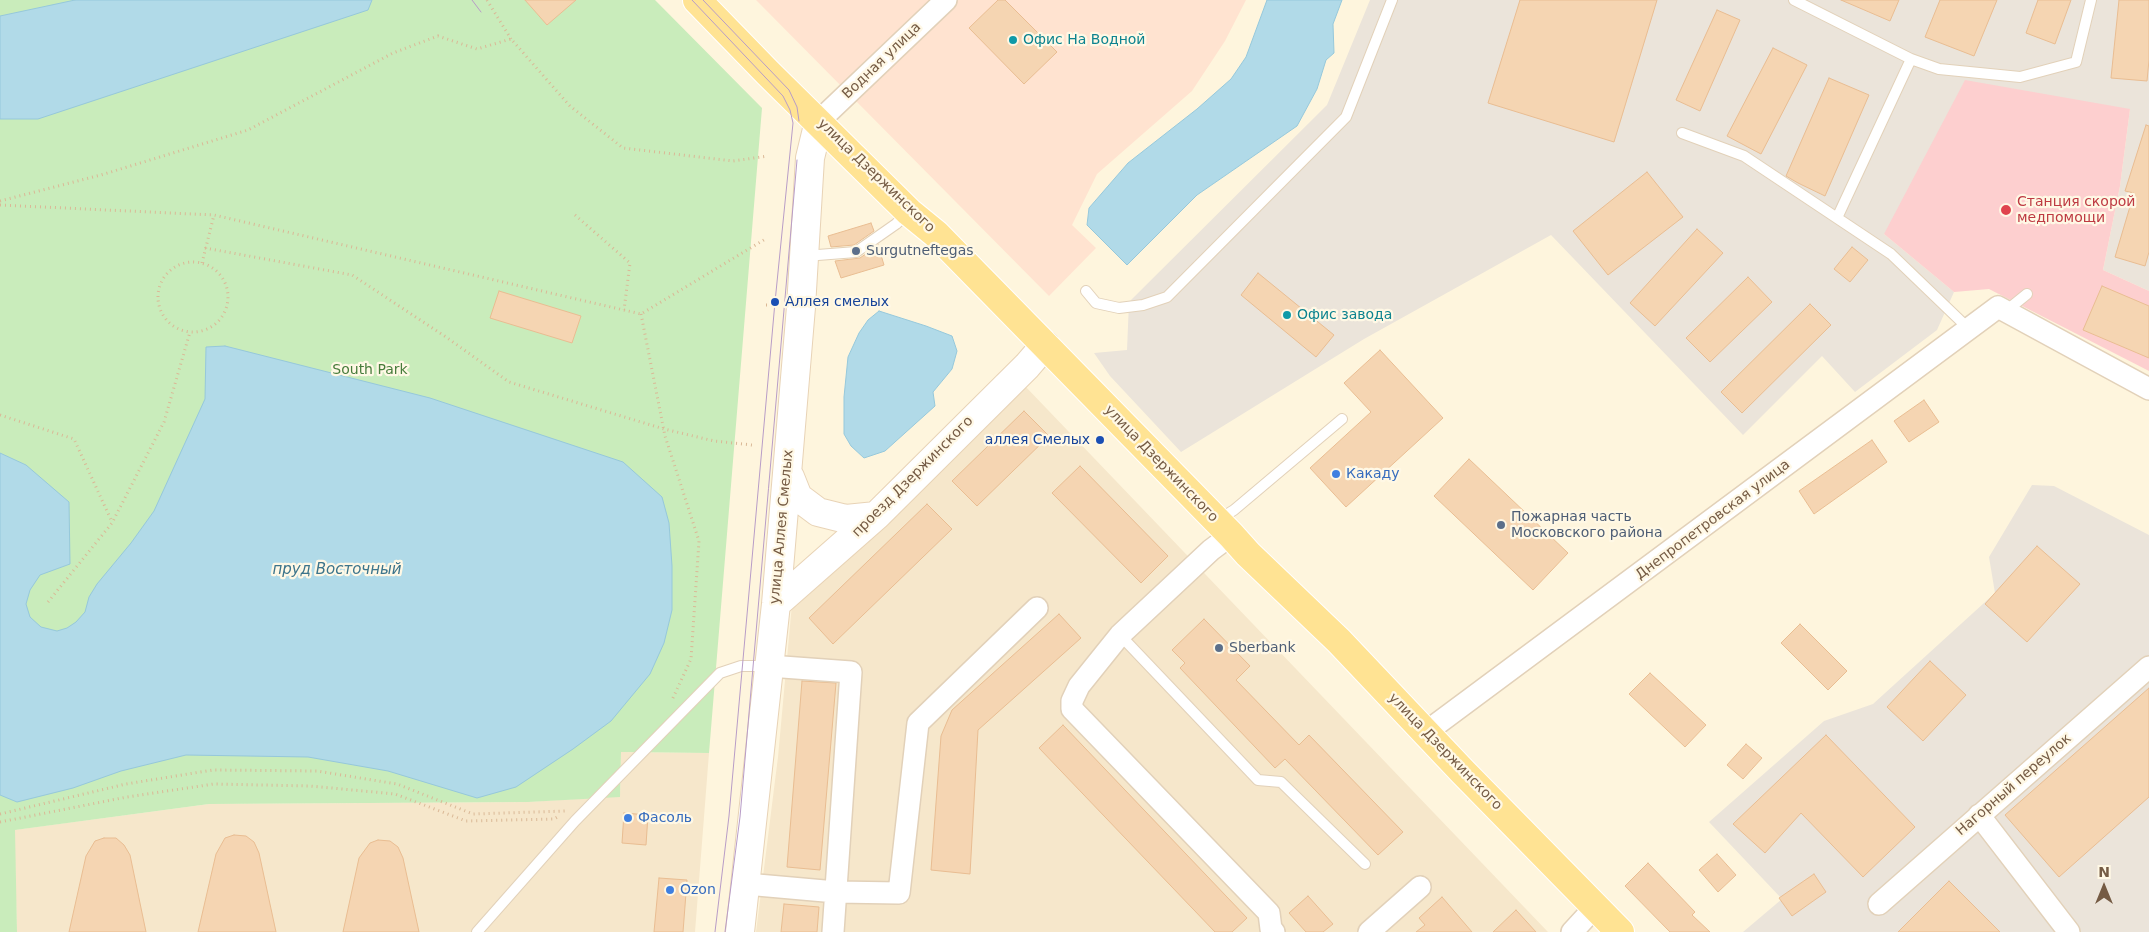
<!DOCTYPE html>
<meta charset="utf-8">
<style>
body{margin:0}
#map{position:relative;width:2149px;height:932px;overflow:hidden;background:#fef5dd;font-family:"DejaVu Sans",sans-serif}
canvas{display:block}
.north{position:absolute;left:2079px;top:862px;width:50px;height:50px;-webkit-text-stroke:4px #fff8e5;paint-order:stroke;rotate:0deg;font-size:14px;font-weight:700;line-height:20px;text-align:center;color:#755b44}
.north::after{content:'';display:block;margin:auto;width:18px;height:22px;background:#755b44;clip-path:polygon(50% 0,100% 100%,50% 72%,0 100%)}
</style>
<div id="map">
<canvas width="2149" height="932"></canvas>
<div class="north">N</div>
</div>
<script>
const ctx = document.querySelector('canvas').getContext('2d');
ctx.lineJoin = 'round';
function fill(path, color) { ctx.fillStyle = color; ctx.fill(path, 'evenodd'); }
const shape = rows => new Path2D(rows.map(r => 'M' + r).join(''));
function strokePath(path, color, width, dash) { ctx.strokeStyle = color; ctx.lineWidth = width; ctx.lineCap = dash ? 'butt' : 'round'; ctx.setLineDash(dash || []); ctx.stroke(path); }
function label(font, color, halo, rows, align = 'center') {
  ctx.font = font + ' "DejaVu Sans",sans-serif'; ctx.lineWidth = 4.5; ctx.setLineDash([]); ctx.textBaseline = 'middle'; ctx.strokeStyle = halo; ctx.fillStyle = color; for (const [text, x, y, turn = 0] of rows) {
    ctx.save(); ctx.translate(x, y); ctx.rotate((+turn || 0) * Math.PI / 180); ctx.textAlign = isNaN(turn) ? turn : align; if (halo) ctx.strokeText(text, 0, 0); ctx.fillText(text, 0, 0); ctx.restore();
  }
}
const residential = shape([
 [1024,385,1548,932,756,932,778,757,792,604],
 [621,752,709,753,695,932,17,932,14,830,209,804,528,802,620,796]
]);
const commercial = shape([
 [756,0,1246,0,1225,41,1192,91,1097,174,1072,225,1096,248,1049,296]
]);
const industrial = shape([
 [1370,0,2149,0,2149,291,2103,270,2120,186,2130,109,1884,234,1954,292,1937,330,1855,392,1822,356,1743,435,1551,235,1364,339,1181,452,1110,376,1094,353,1127,350,1129,302,1327,105],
 [2032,485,2054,486,2149,535,2149,932,1743,932,1782,899,1709,822,1824,721,1873,704,1995,593,1989,557]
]);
const medical = shape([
 [1965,80,2130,109,2120,186,2103,270,2149,291,2149,371,1989,289,1954,292,1884,234]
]);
const green = shape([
 [0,0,655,0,762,108,709,753,621,752,620,797,528,802,209,804,15,830,17,932,0,932]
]);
const water = shape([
 [75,0,372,0,368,10,38,119,0,119,0,16,75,0],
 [1267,0,1342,0,1333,24,1334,53,1326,60,1317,89,1297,126,1197,195,1127,265,1087,225,1089,208,1128,163,1197,109,1231,79,1246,57,1267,0],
 [879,311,926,326,952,336,957,351,952,369,933,392,935,406,885,451,864,458,851,446,844,434,844,397,848,357,859,333,868,320,879,311],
 [225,346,430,398,623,462,662,497,669,523,672,566,672,610,664,643,650,674,611,721,573,749,516,787,477,798,388,771,308,757,186,755,121,771,73,788,17,802,0,795,0,453,26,465,69,502,70,564,40,575,30,590,26,604,30,617,41,627,57,631,67,628,76,622,85,612,89,597,97,584,131,543,154,511,205,399,206,347,225,346]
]);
const building = shape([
 [525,0,576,0,547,25,525,0],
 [998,0,1005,0,1057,52,1024,84,969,28,998,0],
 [1520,0,1657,0,1614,142,1488,103,1520,0],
 [1841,0,1899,0,1890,21,1841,0],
 [1940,0,1997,0,1974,56,1925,37,1940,0],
 [2038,0,2071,0,2055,44,2026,33,2038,0],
 [2119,0,2149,0,2149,60,2147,81,2111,78,2119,0],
 [1717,10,1740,20,1700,111,1676,100,1717,10],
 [1773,48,1807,65,1761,154,1727,136,1773,48],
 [1829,78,1869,95,1825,196,1798,183,1786,176,1829,78],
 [2146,125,2149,126,2149,252,2145,266,2115,257,2134,193,2125,191,2146,125],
 [1647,172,1683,217,1608,275,1573,231,1647,172],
 [871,223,874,231,854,245,831,247,828,236,871,223],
 [1697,229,1723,253,1655,326,1630,303,1697,229],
 [878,245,884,265,841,278,835,261,860,258,878,245],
 [1852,247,1868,260,1850,282,1834,269,1852,247],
 [1258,273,1334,335,1316,357,1241,295,1258,273],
 [1748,277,1772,302,1710,362,1686,338,1748,277],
 [2102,286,2149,306,2149,358,2083,330,2102,286],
 [499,291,581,316,572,343,490,318,499,291],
 [1810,304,1831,325,1742,413,1721,392,1810,304],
 [1380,350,1443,418,1346,507,1310,468,1371,412,1344,383,1380,350],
 [1924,400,1939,422,1909,442,1894,421,1924,400],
 [1024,411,1049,436,977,506,952,481,1024,411],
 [1872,440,1887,462,1814,514,1799,491,1872,440],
 [1469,459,1568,553,1533,590,1434,496,1469,459],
 [1080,466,1168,556,1141,583,1052,493,1080,466],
 [927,504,952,529,833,644,809,618,927,504],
 [2037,546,2080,584,2027,642,1985,604,2037,546],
 [1059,614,1081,638,978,730,970,874,931,870,941,736,952,710,1059,614],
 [1204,619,1250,666,1236,680,1299,745,1309,735,1403,832,1378,855,1285,759,1275,768,1180,668,1185,663,1172,650,1204,619],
 [1800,624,1847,671,1828,690,1781,643,1800,624],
 [1930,661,1966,695,1923,741,1887,707,1930,661],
 [1650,673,1706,725,1685,747,1629,694,1650,673],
 [802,681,836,683,820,870,787,867,802,681],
 [2149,688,2149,797,2059,877,2005,815,2149,688],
 [1063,725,1247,918,1232,932,1215,932,1039,748,1063,725],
 [1826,735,1915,827,1863,877,1801,813,1765,853,1733,824,1826,735],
 [1746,744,1762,758,1743,779,1727,765,1746,744],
 [624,813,648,815,646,845,622,843,624,813],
 [234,835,246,836,254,842,259,853,276,932,198,932,216,854,225,838,234,835],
 [104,838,116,838,124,845,130,855,146,932,69,932,86,856,95,841,104,838],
 [378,840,390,841,398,847,403,858,419,932,343,932,359,858,370,843,378,840],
 [1717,854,1736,875,1718,892,1699,870,1717,854],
 [1648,863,1695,912,1692,915,1710,932,1670,932,1625,886,1648,863],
 [1814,874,1826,892,1792,916,1779,898,1814,874],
 [659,878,687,880,683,932,654,932,659,878],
 [1949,881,2000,932,1898,932,1949,881],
 [1308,896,1333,924,1323,932,1306,932,1289,913,1308,896],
 [1442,897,1472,932,1416,932,1425,925,1419,918,1442,897],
 [784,904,819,907,817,932,781,932,784,904],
 [1516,910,1536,932,1493,932,1516,910]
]);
const path = shape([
 [487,0,511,39],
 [0,201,101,175,248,130,393,53,438,36,477,49,511,39,570,106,623,148,733,161,768,156],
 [0,205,214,215,641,314,767,238],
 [575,215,630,263,624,310],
 [205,248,352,275,446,337,509,382,664,429,714,441,752,445],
 '158 297a35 35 0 1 1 70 0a35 35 0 1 1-70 0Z',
 [202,263,214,215],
 [766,305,781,305],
 [641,314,665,436,699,541,691,659,672,700],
 [0,415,74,439,112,522],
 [48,602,112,523,164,422,190,332],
 [0,814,126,784,213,770,317,771,397,784,473,814,566,811],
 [0,822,127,797,214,784,310,786,395,794,466,821,554,819,559,816]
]);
const service = shape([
 [1794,0,1911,59,1939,69,2020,77,2076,62,2091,0],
 [1682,133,1744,156,1891,254,1969,329],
 [1837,218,1911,59],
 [805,256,856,252,896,224,909,212],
 [1086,291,1096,303,1119,308,1143,305,1167,297,1346,117,1392,0],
 [2006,311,2027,294],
 [1218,520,1234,510,1342,419],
 [1120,635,1258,780,1281,782,1365,864],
 [477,932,575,821,720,673,741,666,768,666]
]);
const minor = shape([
 [819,121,946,0],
 [1231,535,1211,550,1120,635,1079,686,1072,701,1072,709,1269,913,1271,929,1274,932],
 [769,666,851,672,833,932],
 [1428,734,1437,724,1998,307,2149,389],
 [1979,815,2069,932],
 [746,884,836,892,899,893,918,723,1037,608],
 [1879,904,2149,667],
 [1369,932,1420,887],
 [1572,932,1595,907]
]);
const secondary = shape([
 [787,477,790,477,798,497,818,512,846,519,876,516],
 [776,604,876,516,1027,366,1045,345],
 [740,932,776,604,801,307,810,158,819,121]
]);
const primary = shape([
 [697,0,768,73,909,212,936,234,1231,535,1248,554,1339,641,1463,772,1620,932]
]);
const tram = shape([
 [472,0,481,12],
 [692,0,783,96,790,110,793,123,775,302,729,816,715,932],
 [703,0,789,90,797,107,799,121],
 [725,932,740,817,797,160]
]);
const markers = [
 [1013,40,5,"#0f9aa8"],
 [2006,210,6,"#e0444e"],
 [856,251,5,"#5c6f8a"],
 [775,302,5,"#1a4fb4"],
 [1287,315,5,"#0f9aa8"],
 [1100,440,5,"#1a4fb4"],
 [1336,474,5,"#3f7fe0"],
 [1501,525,5,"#5c6f8a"],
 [1219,648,5,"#5c6f8a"],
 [628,818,5,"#3f7fe0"],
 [670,890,5,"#3f7fe0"]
];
const cultureNames = [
 ["Офис На Водной",1023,40],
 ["Офис завода",1297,315]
];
const streetNames = [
 ["Водная улица",882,61,-44],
 ["улица Дзержинского",876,176,44],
 ["улица Дзержинского",1161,464,46],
 ["проезд Дзержинского",913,477,-45],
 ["Днепропетровская улица",1713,520,-37],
 ["улица Аллея Смелых",782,527,-85],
 ["улица Дзержинского",1445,752,46],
 ["Нагорный переулок",2014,785,-41]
];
const healthNames = [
 ["Станция скорой",2017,202],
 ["медпомощи",2017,218]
];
const serviceNames = [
 ["Surgutneftegas",866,251],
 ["Пожарная часть",1511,517],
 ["Московского района",1511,533],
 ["Sberbank",1229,648]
];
const transitNames = [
 ["Аллея смелых",785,302],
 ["аллея Смелых",1090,440,"right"]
];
const parkNames = [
 ["South Park",370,370]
];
const shopNames = [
 ["Какаду",1346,474],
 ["Фасоль",638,818],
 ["Ozon",680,890]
];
const waterNames = [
 ["пруд Восточный",337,570]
];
fill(residential, '#f6e7cb');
fill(commercial, '#ffe3d0');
fill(industrial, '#ebe4da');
fill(medical, '#fdcfcf');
fill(green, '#c9ecbb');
fill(water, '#b1dae8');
strokePath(water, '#96c8db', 1);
fill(building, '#f5d5b2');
strokePath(building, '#e9bd92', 1);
strokePath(service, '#e2d1b9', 12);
strokePath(minor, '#e2d1b9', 24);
strokePath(secondary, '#e8d3b6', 30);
strokePath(primary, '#fff', 30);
strokePath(path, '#dab896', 3, [1, 4]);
strokePath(service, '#fff', 10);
strokePath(minor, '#fff', 21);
strokePath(secondary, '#fff', 28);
strokePath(primary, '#ffe393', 28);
strokePath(tram, '#b89cc7', 1);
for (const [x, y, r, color] of markers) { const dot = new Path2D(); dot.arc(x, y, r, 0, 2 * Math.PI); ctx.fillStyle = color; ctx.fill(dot); strokePath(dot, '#fff8e5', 2); }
label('14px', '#0d838f', '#fff8e5', cultureNames, 'left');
label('14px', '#755b44', '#fff8e5', streetNames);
label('14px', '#be3a42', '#fff8e5', healthNames, 'left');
label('14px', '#4e5e75', '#fff8e5', serviceNames, 'left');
label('14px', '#164399', '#fff8e5', transitNames, 'left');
label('14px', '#477c3b', '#fff8e5', parkNames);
label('14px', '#366cbe', '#fff8e5', shopNames, 'left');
label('italic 15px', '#3c748b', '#fff8e5', waterNames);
</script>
